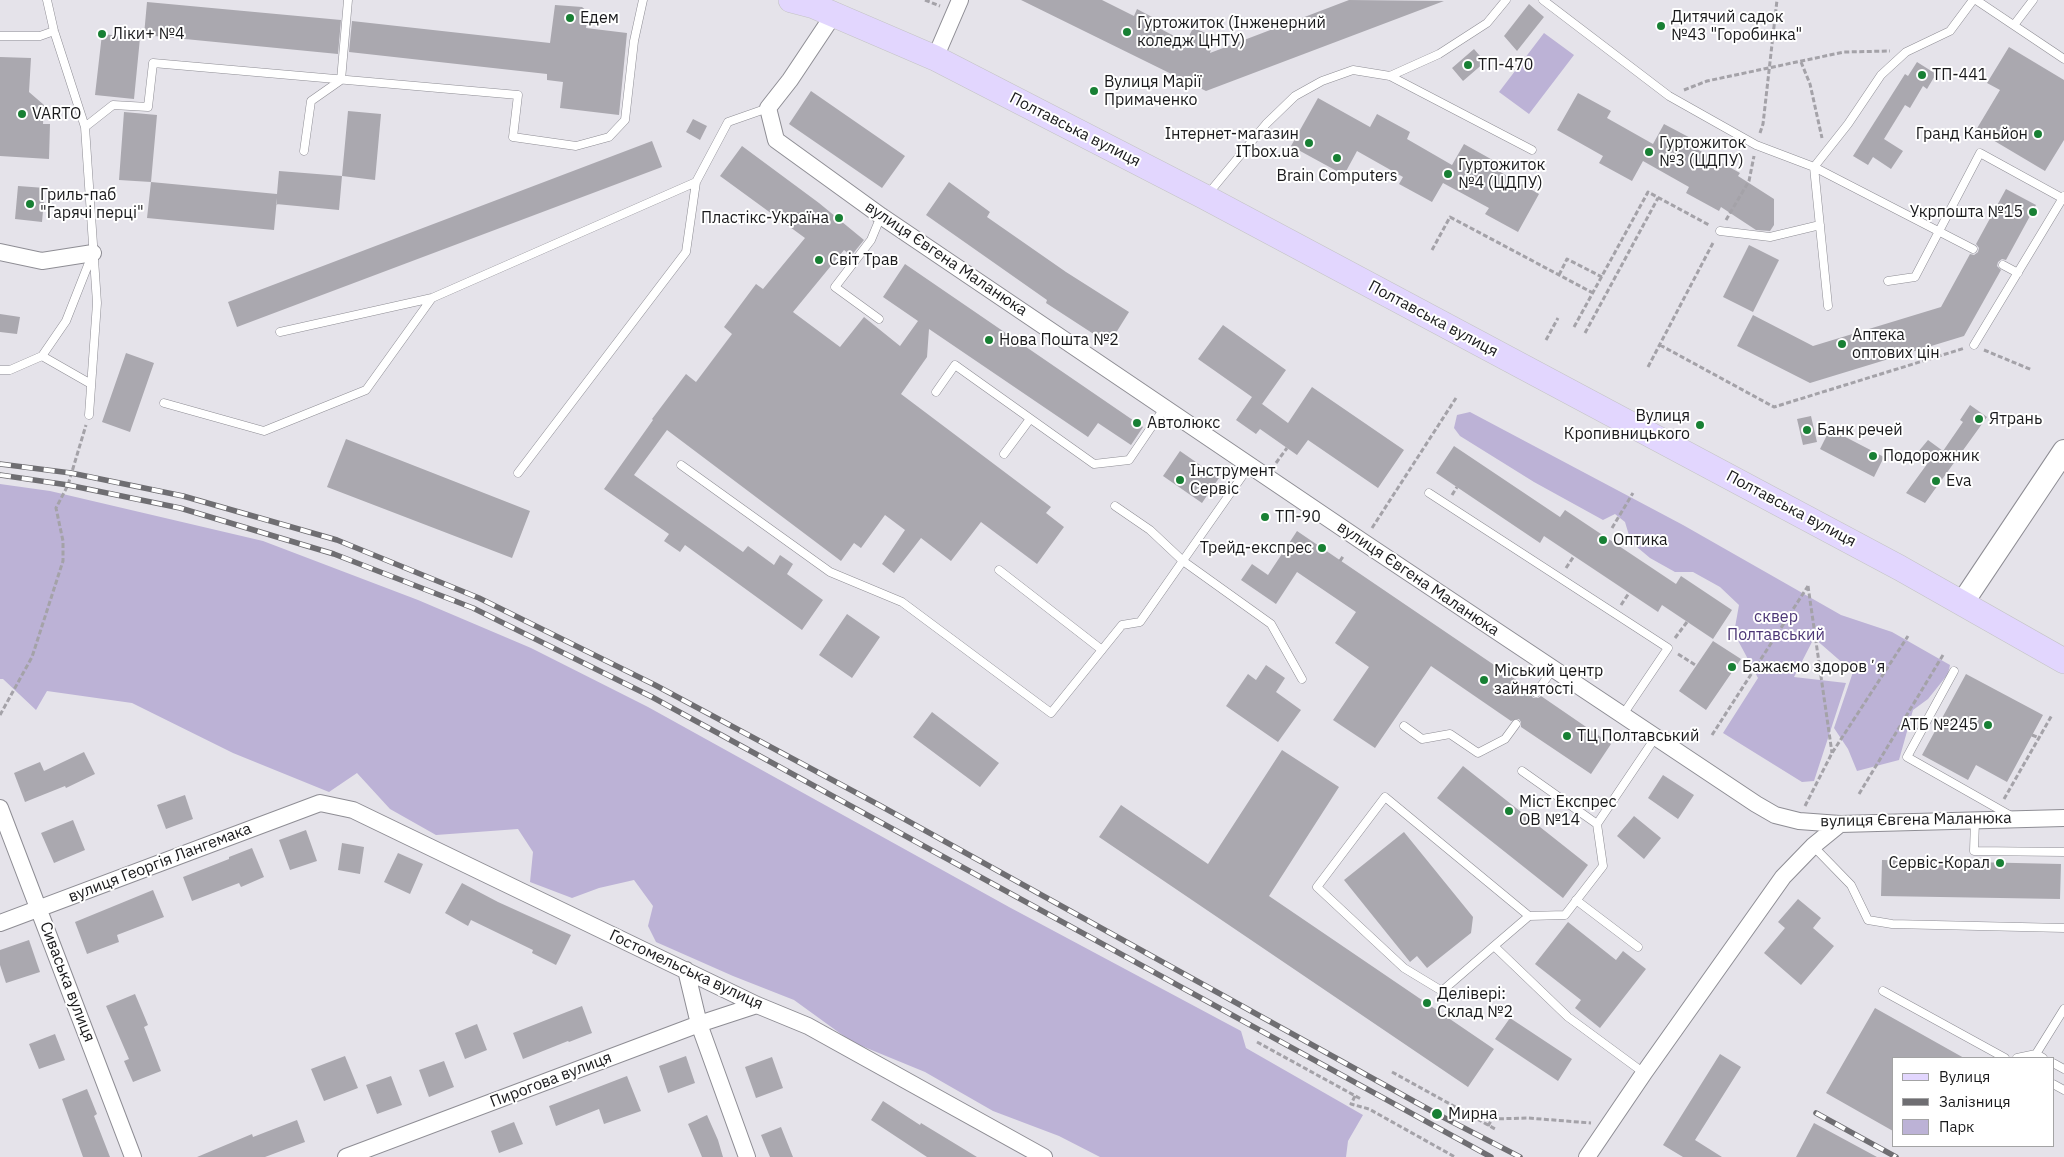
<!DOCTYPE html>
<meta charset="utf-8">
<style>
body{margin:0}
#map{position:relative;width:2064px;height:1157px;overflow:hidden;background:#e5e3ea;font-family:"IBM Plex Sans",sans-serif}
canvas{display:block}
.legend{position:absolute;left:1892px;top:1057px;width:162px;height:90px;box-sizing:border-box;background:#fff;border:1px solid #a3a3a4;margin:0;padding:6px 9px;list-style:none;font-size:15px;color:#1a1a1c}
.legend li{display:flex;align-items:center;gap:10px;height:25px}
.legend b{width:25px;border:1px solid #a3a3a4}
</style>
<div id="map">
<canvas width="2064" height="1157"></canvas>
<ul class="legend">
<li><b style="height:6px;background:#e2d6fe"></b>Вулиця</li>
<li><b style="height:6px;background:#6f6e72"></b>Залізниця</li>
<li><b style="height:14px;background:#bcb2d6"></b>Парк</li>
</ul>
</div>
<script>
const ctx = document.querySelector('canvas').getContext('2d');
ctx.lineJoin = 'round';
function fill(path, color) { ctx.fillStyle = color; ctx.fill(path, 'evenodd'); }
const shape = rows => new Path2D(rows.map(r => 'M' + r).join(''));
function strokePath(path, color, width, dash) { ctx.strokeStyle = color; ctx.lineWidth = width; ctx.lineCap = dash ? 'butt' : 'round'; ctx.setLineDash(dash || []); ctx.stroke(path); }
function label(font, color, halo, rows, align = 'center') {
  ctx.font = font + ' "IBM Plex Sans",sans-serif'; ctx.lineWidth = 4; ctx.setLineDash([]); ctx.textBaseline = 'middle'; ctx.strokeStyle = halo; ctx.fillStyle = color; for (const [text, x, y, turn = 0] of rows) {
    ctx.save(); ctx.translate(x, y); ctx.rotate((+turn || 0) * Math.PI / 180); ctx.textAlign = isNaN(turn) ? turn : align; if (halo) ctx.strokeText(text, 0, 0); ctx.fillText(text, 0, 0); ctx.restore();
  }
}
const green = shape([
 [1544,33,1574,55,1529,114,1499,92],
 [1470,412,1683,525,1841,615,1892,632,1950,665,1948,674,1928,699,1913,710,1899,760,1857,771,1848,749,1834,728,1853,672,1814,638,1794,677,1846,683,1814,781,1802,782,1723,733,1758,678,1734,633,1739,605,1720,587,1693,572,1675,572,1650,558,1631,542,1625,522,1615,514,1603,520,1534,482,1460,436,1454,428,1457,415],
 [0,484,50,491,263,541,418,600,531,648,648,707,1009,907,1241,1031,1246,1048,1363,1115,1348,1141,1346,1157,1100,1157,1059,1136,993,1111,925,1072,852,1042,794,1000,733,976,656,942,648,926,653,906,634,880,599,888,572,898,530,882,533,852,518,829,436,835,390,809,357,773,329,792,233,753,132,703,47,691,36,710,3,679,0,679]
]);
const building = shape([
 [1021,0,1102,0,1134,16,1137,9,1152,17,1149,23,1186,42,1193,28,1214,36,1210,53,1349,0,1444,1,1206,91],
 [147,2,341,20,338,54,144,35],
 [1529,4,1544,17,1517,51,1504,36],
 [555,5,582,7,588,12,586,28,627,33,619,115,560,108,563,82,547,80,547,74,349,52,352,21,550,43],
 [102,34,140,38,134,99,95,95],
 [2009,47,2064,80,2064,140,2045,171,1976,130,2000,90,1987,83],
 [1474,49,1485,62,1463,81,1452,68],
 [0,57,31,58,29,92,44,105,43,124,50,124,49,159,0,156],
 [1917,62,1936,74,1927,89,1923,86,1910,108,1905,105,1884,139,1903,151,1891,169,1873,157,1868,165,1853,156,1905,74,1908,76],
 [811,91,905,156,882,188,789,124],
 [1578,93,1611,111,1607,118,1653,144,1664,124,1698,142,1695,148,1740,173,1738,176,1774,199,1774,225,1770,231,1756,230,1721,207,1719,211,1686,193,1689,187,1643,161,1632,181,1599,163,1603,156,1557,130],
 [1318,98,1370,127,1377,114,1410,132,1407,139,1452,165,1464,144,1498,163,1495,169,1539,194,1518,232,1485,214,1489,208,1443,183,1432,202,1399,184,1403,177,1357,151,1344,175,1291,146],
 [348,111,381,114,375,180,342,176],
 [124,112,157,115,151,182,119,180],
 [693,119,707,126,700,140,686,132],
 [652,141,662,167,237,327,228,302],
 [742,146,819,203,864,240,851,256,844,250,793,312,840,347,864,317,900,346,918,321,883,297,905,264,1143,427,1131,445,1098,423,1088,437,929,329,927,357,901,394,1051,507,1046,513,1064,527,1037,564,981,522,951,561,921,538,894,573,882,564,905,530,885,515,861,548,854,543,841,561,667,430,634,475,743,552,748,546,774,565,780,555,793,564,787,574,823,600,802,630,685,545,680,552,664,541,669,534,604,489,653,420,652,419,686,374,696,382,732,334,724,327,756,284,763,289,805,238,720,176],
 [279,171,342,176,339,210,276,204,277,198,274,230,147,218,151,182,277,194],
 [949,182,990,212,987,217,1066,272,1129,312,1109,344,1046,303,1047,300,926,215],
 [18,186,45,188,42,222,15,219],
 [2006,189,2036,205,2006,260,2002,259,1998,262,1997,266,2001,270,1964,336,1810,383,1737,346,1753,315,1813,346,1941,307,1970,254,1974,255,1978,252,1979,248,1976,244],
 [1749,245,1779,260,1753,312,1723,297],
 [0,314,20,317,17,334,0,332],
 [1223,325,1286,370,1262,404,1258,401,1288,423,1312,387,1404,450,1378,488,1308,440,1297,455,1260,429,1256,434,1236,420,1252,397,1198,359],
 [126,353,154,363,130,432,102,422],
 [1970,405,1987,417,1925,503,1906,493,1930,460,1918,452,1928,440,1943,451,1963,422,1960,420],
 [1811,416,1817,442,1803,445,1797,419],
 [1830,429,1884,457,1874,477,1820,449],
 [346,439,530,511,512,558,327,487],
 [1454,446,1560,517,1565,510,1676,584,1681,576,1732,610,1713,639,1662,605,1658,612,1544,536,1540,543,1436,473],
 [1180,451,1219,478,1202,503,1163,476],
 [1297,531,1531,690,1531,695,1533,698,1538,698,1541,696,1611,744,1591,774,1521,727,1521,722,1519,719,1511,721,1431,666,1375,748,1333,720,1369,667,1335,643,1356,612,1297,572,1276,604,1241,580,1252,564,1268,575],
 [847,614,880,637,852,678,819,655],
 [1713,641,1741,659,1706,710,1679,691],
 [1266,665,1285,678,1276,692,1301,710,1278,742,1226,706,1248,674,1256,680],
 [1966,674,2043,715,2007,782,1976,765,1968,780,1922,755],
 [932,712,999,763,980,787,913,737],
 [1282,750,1339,787,1269,896,1494,1049,1468,1087,1099,837,1121,805,1208,864],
 [84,752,95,774,66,788,65,786,25,802,14,773,40,762,44,771],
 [1463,766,1588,865,1563,898,1437,798],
 [1663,775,1694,795,1678,819,1648,798],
 [185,795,193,819,166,829,157,805],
 [1634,816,1661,838,1644,859,1617,836],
 [73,820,85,850,54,863,41,833],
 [306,830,317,861,290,870,279,840],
 [1404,832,1473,917,1471,933,1427,968,1417,956,1410,962,1344,880],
 [342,843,364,847,360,874,338,870],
 [252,848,264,877,241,887,239,883,192,901,183,877,229,859,229,857],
 [398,853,423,864,410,894,384,882],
 [1882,860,2061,864,2060,899,1881,896],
 [462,883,498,902,571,935,556,965,532,953,533,950,471,920,468,926,445,913],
 [153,890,164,917,117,935,119,942,87,954,75,922],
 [1798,899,1821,918,1813,928,1834,946,1801,985,1764,953,1785,928,1778,922],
 [1568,922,1616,960,1623,951,1646,969,1600,1028,1575,1008,1581,1000,1535,964],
 [29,940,40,972,6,983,0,965,0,950],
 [135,994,148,1025,144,1027,161,1071,133,1082,124,1061,129,1059,106,1006],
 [582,1006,592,1033,569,1042,568,1041,523,1059,513,1033],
 [1875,1008,1964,1058,1893,1058,1893,1131,1826,1093],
 [1510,1018,1572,1059,1558,1081,1495,1039],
 [477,1024,487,1050,465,1059,455,1033],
 [55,1034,65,1060,39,1069,29,1044],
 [1720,1054,1741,1067,1695,1140,1722,1157,1683,1157,1663,1145],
 [345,1056,358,1088,324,1101,311,1069],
 [686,1056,695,1083,668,1093,659,1066],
 [772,1057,783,1088,756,1098,745,1067],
 [444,1061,454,1087,429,1097,419,1070],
 [391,1076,402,1105,377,1114,366,1085],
 [627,1076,641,1111,604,1124,599,1109,556,1126,549,1106],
 [87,1089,97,1114,94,1116,110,1157,83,1157,62,1099],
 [883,1101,920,1125,921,1123,977,1157,927,1157,871,1120],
 [707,1115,718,1140,723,1157,702,1157,688,1124],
 [297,1120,305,1142,265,1157,197,1157,252,1134,253,1137],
 [514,1122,523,1144,499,1153,491,1131],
 [1814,1123,1877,1157,1796,1157],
 [781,1127,793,1157,770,1157,761,1135]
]);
const path = shape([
 [925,0,940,6],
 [1801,62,1810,84,1822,138],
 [1684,90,1707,81,1844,52,1890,51],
 [1760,133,1763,124,1777,0],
 [1726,220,1749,181,1754,156],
 [1432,250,1450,217,1593,293],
 [1559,275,1567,259,1602,277],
 [1574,327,1648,192,1709,225],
 [1585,333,1658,198],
 [1546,340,1558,318],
 [1660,345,1774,407,1965,348],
 [1984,350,2032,370],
 [1648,367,1714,241],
 [1276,463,1287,448],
 [1452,495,1457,487],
 [1372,528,1456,398],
 [1612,528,1633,493],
 [1340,561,1344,555],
 [1566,568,1574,556],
 [1808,586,1832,753],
 [1621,605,1629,593],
 [1675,638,1687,622],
 [1678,654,1697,666],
 [0,715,32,657,63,561,63,541,56,508,68,485,86,425],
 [1712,735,1808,586],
 [2032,735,2039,738],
 [1859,794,1943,655],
 [2004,799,2052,715],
 [1805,806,1832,753,1908,636],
 [1257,1042,1361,1099],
 [1392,1072,1497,1130],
 [1355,1096,1351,1104,1369,1109,1455,1157],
 [1488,1126,1492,1119,1528,1118,1591,1123]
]);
const service = shape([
 [47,0,54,31,85,127,97,303,89,415],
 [1543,0,1669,96,1756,145,1814,167,1973,249],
 [1976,0,2064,59],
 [2014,25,2033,0],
 [0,36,40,36,54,31],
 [1390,76,1439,54,1487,23,1506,0],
 [85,127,113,105,148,107,153,63,518,95,513,137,576,146,609,137,625,120,634,41,643,0],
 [304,151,311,101,341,80,348,0],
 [1208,194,1266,124,1295,96,1322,81,1353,70,1390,76,1532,150],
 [1720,231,1770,237,1820,225],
 [2003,265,2018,273],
 [1888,281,1915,277,1980,153,2062,198],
 [1828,306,1814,167,1848,124,1881,75,1906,52,1950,31,1973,0],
 [879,319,835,287,871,240,881,216],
 [280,332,432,298,696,182],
 [1974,345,2064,196],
 [42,356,91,384],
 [0,370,10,370,42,356,66,321,92,255],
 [936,392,955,365,1094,464,1129,460,1165,407],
 [164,403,264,431,366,390,432,298],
 [1004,454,1030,419],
 [681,465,830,572,902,602,1051,713,1122,625,1140,622,1250,465],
 [518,473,686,252,696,182,728,122,768,108],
 [1429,493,1668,648,1622,716],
 [1115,506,1150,530,1183,561,1271,624,1302,679],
 [999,570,1102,650],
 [1954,671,1907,757,2011,816],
 [1536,693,1553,669],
 [1404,726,1422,739,1450,734,1478,753,1505,739,1516,724],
 [1522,771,1597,824],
 [1975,820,1974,851,2064,852],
 [1813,846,1851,885,1868,920,1892,924,2064,928],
 [1576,900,1638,947],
 [1529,916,1494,946,1568,1017,1644,1073],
 [1494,946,1442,991,1404,968,1317,887,1385,797,1529,916,1565,915,1603,866,1597,824,1655,738],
 [1883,991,2005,1058],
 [2036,1054,2064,1009],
 [2017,1058,2036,1054,2043,1058],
 [2053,1063,2064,1069],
 [2053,1084,2064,1090]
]);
const minor = shape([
 [834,14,790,80,768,108,776,140,881,216,1366,544,1756,804,1775,815,1799,821,1840,824,2064,818],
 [935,58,960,0],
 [0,252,42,261,93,253],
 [0,808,133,1157],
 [0,923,320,803,353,810,757,1005,808,1026,1044,1157],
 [686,970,699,1024,747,1157],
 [346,1157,699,1024,757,1005],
 [1587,1157,1644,1073,1783,877,1813,846,1840,824]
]);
const secondary = shape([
 [1963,602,2064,451]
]);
const primary = shape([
 [791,0,814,6,935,58,1205,197,1900,568,2064,661]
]);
const rail = shape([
 [0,464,71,473,183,496,337,540,479,598,655,685,879,805,1437,1114,1520,1157],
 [0,475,68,485,180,508,334,554,473,608,652,697,1491,1157],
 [1816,1113,1896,1157]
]);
const markers = [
 [570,18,5,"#188034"],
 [1661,26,5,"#188034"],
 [1127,32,5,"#188034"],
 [102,34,5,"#188034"],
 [1468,65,5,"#188034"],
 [1922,75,5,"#188034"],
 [1094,91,5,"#188034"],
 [22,114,5,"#188034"],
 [2038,134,5,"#188034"],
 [1309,143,5,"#188034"],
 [1649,152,5,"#188034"],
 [1337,158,5,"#188034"],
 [1448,174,5,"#188034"],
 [30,204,5,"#188034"],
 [2033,212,5,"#188034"],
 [839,218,5,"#188034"],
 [819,260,5,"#188034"],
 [989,340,5,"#188034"],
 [1842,344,5,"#188034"],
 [1979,419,5,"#188034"],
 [1137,423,5,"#188034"],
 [1700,425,5,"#188034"],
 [1807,430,5,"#188034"],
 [1873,456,5,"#188034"],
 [1180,480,5,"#188034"],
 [1936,481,5,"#188034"],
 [1265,517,5,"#188034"],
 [1603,540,5,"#188034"],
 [1322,548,5,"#188034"],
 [1732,667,5,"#188034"],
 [1484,680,5,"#188034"],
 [1988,725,5,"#188034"],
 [1567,736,5,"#188034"],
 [1509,811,5,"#188034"],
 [2000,863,5,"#188034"],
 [1427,1003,5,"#188034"],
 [1437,1114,6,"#188034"]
];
const poiNames = [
 ["Дитячий садок",1671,17],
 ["№43 \"Горобинка\"",1671,35],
 ["Едем",580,18],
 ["Гуртожиток (Інженерний",1137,23],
 ["коледж ЦНТУ)",1137,41],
 ["Ліки+ №4",112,34],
 ["ТП-470",1478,65],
 ["ТП-441",1932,75],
 ["Вулиця Марії",1104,82],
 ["Примаченко",1104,100],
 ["VARTO",32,114],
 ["Інтернет-магазин",1299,134,"right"],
 ["ITbox.ua",1299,152,"right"],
 ["Гранд Каньйон",2028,134,"right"],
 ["Гуртожиток",1659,143],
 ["№3 (ЦДПУ)",1659,161],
 ["Гуртожиток",1458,165],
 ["№4 (ЦДПУ)",1458,183],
 ["Brain Computers",1337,176,"center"],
 ["Гриль-паб",40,195],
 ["\"Гарячі перці\"",40,213],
 ["Укрпошта №15",2023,212,"right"],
 ["Пластікс-Україна",829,218,"right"],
 ["Світ Трав",829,260],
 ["Аптека",1852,335],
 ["оптових цін",1852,353],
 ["Нова Пошта №2",999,340],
 ["Вулиця",1690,416,"right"],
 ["Кропивницького",1690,434,"right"],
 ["Ятрань",1989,419],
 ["Автолюкс",1147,423],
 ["Банк речей",1817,430],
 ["Подорожник",1883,456],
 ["Інструмент",1190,471],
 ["Сервіс",1190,489],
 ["Eva",1946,481],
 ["ТП-90",1275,517],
 ["Оптика",1613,540],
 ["Трейд-експрес",1312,548,"right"],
 ["Бажаємо здоровʼя",1742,667],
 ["Міський центр",1494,671],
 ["зайнятості",1494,689],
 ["АТБ №245",1978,725,"right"],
 ["ТЦ Полтавський",1577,736],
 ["Міст Експрес",1519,802],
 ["ОВ №14",1519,820],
 ["Сервіс-Корал",1990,863,"right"],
 ["Делівері:",1437,994],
 ["Склад №2",1437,1012],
 ["Мирна",1448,1114]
];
const streetNames = [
 ["Полтавська вулиця",1075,130,27],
 ["вулиця Євгена Маланюка",946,259,34],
 ["Полтавська вулиця",1433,319,28],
 ["Полтавська вулиця",1791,509,28],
 ["вулиця Євгена Маланюка",1418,579,34],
 ["вулиця Євгена Маланюка",1916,820,-1],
 ["вулиця Георгія Лангемака",160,863,-21],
 ["Гостомельська вулиця",686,970,25],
 ["Сиваська вулиця",67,982,69],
 ["Пирогова вулиця",551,1080,-21]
];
const parkNames = [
 ["сквер",1776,617],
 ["Полтавський",1776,635]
];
fill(green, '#bcb2d6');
fill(building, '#aaa8af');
strokePath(service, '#8e8d94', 9);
strokePath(minor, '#8e8d94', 18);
strokePath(secondary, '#8e8d94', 24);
strokePath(primary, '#c3c3c4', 26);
strokePath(path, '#a4a2a8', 3, [5, 2.5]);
strokePath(service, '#fff', 8);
strokePath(minor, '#fff', 16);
strokePath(secondary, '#fff', 22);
strokePath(primary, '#e2d6fe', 25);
strokePath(rail, '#6f6e72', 5.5);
strokePath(rail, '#fff', 4, [11]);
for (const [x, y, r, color] of markers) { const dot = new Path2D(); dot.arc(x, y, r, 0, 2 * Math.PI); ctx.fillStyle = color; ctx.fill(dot); strokePath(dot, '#fff', 2); }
label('16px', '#1a1a1c', '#fff', poiNames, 'left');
label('16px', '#1a1a1c', '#fff', streetNames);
label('16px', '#4c3676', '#fff', parkNames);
</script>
